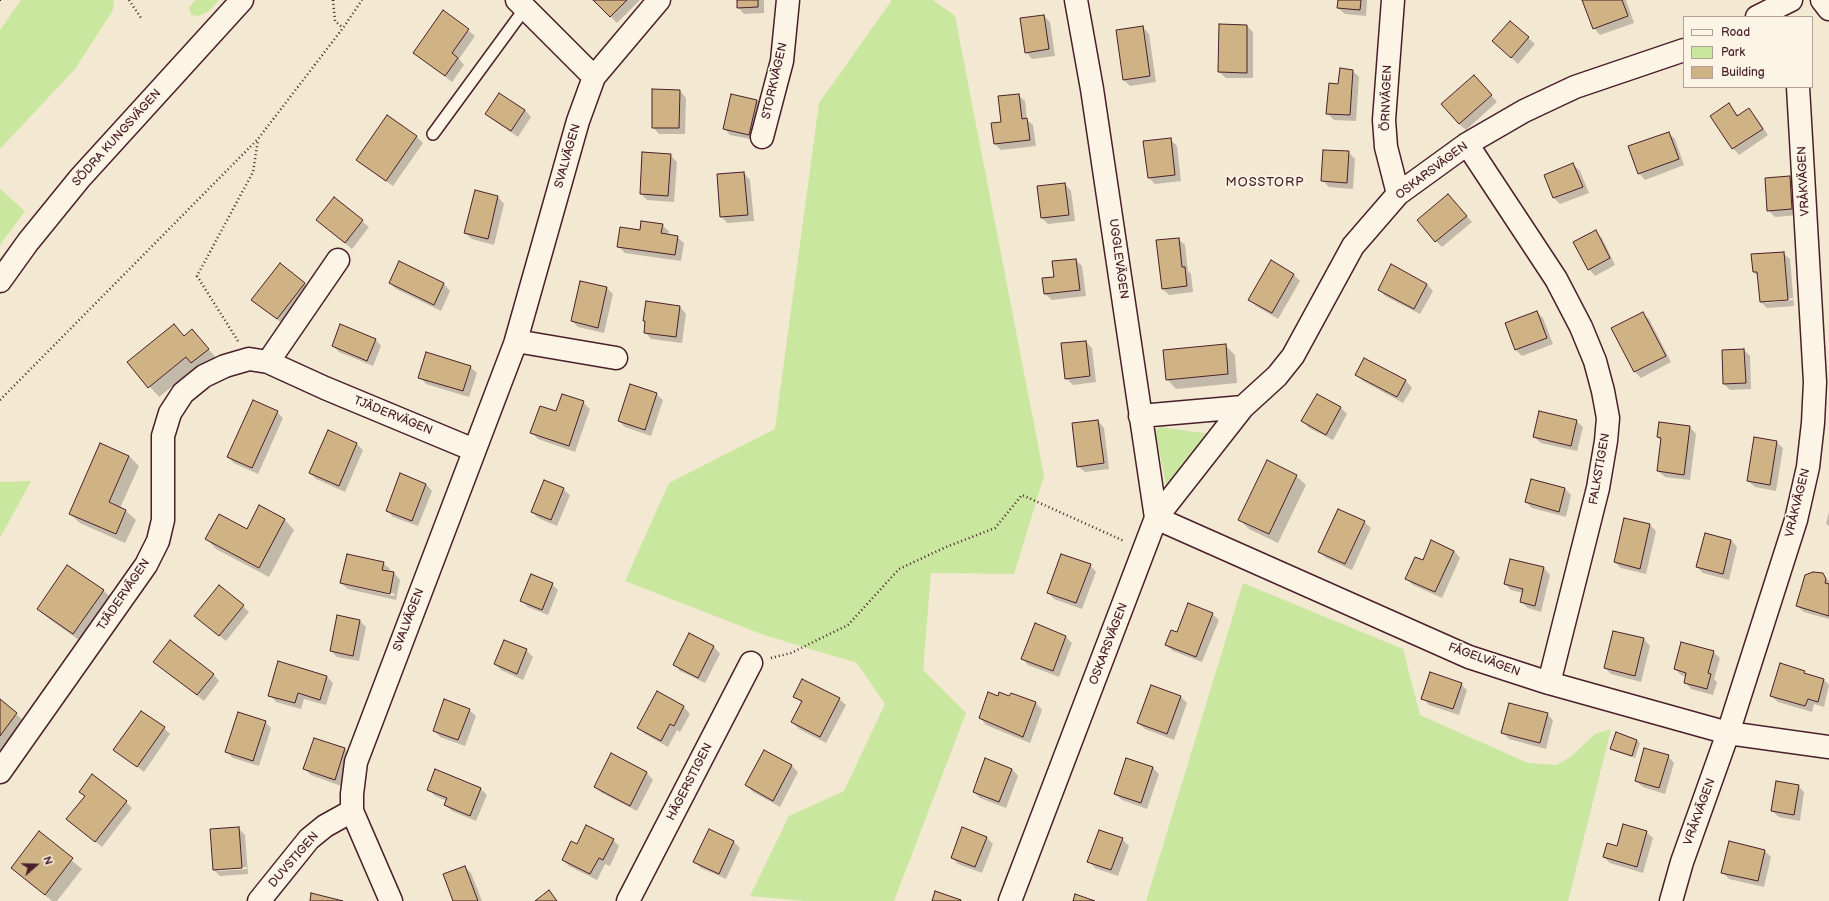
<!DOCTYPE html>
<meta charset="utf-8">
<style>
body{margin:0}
#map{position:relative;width:1829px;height:901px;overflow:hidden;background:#f3e8d2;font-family:"Balsamiq Sans",sans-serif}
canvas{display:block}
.legend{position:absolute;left:1683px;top:16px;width:130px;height:72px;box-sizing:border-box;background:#fcf5e5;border:1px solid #b59f9b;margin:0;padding:5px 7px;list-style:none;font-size:12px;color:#4a1f2b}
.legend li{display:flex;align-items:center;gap:8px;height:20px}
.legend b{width:20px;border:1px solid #b59f9b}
.north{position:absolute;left:16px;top:845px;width:40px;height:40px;-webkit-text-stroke:3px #fcf5e5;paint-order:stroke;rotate:70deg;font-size:11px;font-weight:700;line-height:16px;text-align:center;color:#4a1f2b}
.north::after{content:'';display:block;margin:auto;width:14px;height:18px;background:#4a1f2b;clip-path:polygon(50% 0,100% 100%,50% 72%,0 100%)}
</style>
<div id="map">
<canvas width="1829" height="901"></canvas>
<ul class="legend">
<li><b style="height:5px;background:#fcf5e5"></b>Road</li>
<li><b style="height:11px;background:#c9e79e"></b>Park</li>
<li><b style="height:11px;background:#cfb384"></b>Building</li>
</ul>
<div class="north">N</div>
</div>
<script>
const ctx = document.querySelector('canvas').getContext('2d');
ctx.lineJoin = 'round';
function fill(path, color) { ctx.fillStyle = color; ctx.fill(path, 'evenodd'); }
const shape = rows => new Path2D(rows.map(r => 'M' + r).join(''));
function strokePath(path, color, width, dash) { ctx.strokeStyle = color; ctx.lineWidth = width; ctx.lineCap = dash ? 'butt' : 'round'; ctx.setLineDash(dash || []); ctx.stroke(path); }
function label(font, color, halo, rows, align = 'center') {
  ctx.font = font + ' "Balsamiq Sans",sans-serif'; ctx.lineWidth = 3.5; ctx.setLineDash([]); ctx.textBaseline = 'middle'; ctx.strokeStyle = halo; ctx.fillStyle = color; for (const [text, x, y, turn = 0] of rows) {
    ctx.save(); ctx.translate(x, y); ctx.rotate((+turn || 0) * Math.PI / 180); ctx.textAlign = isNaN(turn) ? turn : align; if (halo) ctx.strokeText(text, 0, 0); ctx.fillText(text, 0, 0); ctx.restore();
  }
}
const green = shape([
 [21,0,114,0,113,10,75,69,0,149,0,30],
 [195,0,219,0,209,11,199,16,191,15,189,8],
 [892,0,933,0,955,16,1044,476,1014,574,931,573,923,670,966,713,894,901,806,901,750,896,789,816,844,791,885,704,857,663,764,635,625,581,669,483,775,429,819,103],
 [0,189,25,211,0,245],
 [1160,427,1210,434,1167,489,1155,431],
 [31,481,0,538,0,482],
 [1243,583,1403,649,1420,715,1528,763,1557,765,1573,755,1595,734,1611,729,1568,901,1146,901]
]);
const shadow = shape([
 [594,0,640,0,617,23],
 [738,0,764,0,764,13,744,14,738,7],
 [1339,0,1367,0,1366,16,1345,14,1338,8],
 [1583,0,1626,0,1634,23,1600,35,1594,28],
 [444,12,475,36,459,59,464,65,452,82,415,53],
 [1044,16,1050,22,1055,56,1032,59,1026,52],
 [1510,22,1535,44,1518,64,1493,41],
 [1247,26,1253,32,1253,78,1226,78,1219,72],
 [1143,27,1149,34,1156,82,1130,86,1124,80],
 [1352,70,1359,77,1356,121,1334,120,1327,113,1339,85],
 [1480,82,1497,102,1466,130,1459,124],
 [680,91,686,98,685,134,659,134,653,127],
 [1018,95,1025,101,1027,120,1033,125,1036,146,1001,150,995,144,992,124,1002,123],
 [757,100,763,107,755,140,730,135,724,128],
 [1729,105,1739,116,1749,110,1755,116,1768,135,1739,155,1733,148,1712,116],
 [525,110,531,117,518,137,493,120,487,114],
 [387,116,417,137,423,143,393,186,364,166,357,160],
 [1668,133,1675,139,1684,165,1645,180,1639,173],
 [1170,139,1177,146,1181,181,1155,184,1149,178],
 [1348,152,1355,159,1353,189,1329,187,1323,181],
 [670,155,677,162,674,202,647,200,641,194],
 [1573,164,1580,171,1589,193,1560,204,1554,198,1545,175],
 [744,173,750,180,754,221,727,223,721,216],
 [1790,177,1796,184,1798,215,1775,217,1768,210],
 [1065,184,1071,191,1075,221,1048,224,1042,218,1038,187],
 [476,191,498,197,504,204,494,245,472,239,465,233],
 [1448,195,1472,222,1442,247,1436,241],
 [334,199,369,227,352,249,324,226],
 [662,225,669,231,668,235,677,237,684,243,681,261,625,253,619,247,641,231],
 [1595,231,1602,238,1615,265,1595,276,1589,269],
 [1178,239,1185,245,1188,271,1191,274,1193,292,1169,295,1163,289],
 [1783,253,1790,259,1794,306,1767,308,1761,302,1759,277,1754,272],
 [1793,298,1793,300,1765,303,1765,301],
 [1076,260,1082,266,1086,296,1052,300,1045,294,1043,279,1055,278],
 [1271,262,1294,275,1300,281,1278,319,1256,306,1250,300],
 [400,263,444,284,450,291,441,311,396,289,390,283],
 [304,283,310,290,284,325,253,300],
 [1427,284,1433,291,1420,314,1385,296,1379,289],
 [607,288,613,294,604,333,578,327,572,321],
 [680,307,686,314,682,343,651,339,645,332,646,322,644,320],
 [1537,312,1543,318,1553,344,1522,356,1515,349],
 [1642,313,1649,319,1671,362,1641,378,1635,372,1612,329],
 [174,325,184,336,192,330,217,359,201,372,196,367,159,397,128,362],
 [375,339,381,346,373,366,339,352,333,346],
 [1086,342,1092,348,1096,382,1073,385,1066,378],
 [1225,345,1235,355,1237,383,1176,389,1167,379],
 [1744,350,1750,356,1751,389,1730,390,1724,384],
 [1364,359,1406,381,1412,388,1403,403,1363,381,1356,374],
 [470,367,477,373,469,397,426,384,420,377],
 [656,394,663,400,651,436,625,427,619,421],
 [583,402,590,409,575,452,538,439,532,433,556,413],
 [1341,408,1347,414,1333,440,1309,428,1303,421],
 [277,412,283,418,258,474,234,463,228,457],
 [1098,421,1104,428,1109,469,1085,472,1078,466],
 [1576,421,1583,427,1577,451,1541,443,1534,437],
 [1660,423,1690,427,1696,434,1690,480,1665,477,1658,471,1662,441,1658,437],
 [328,431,357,444,363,450,345,492,316,479,310,473],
 [1776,442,1783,448,1776,491,1755,487,1748,481],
 [100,444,129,456,139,466,120,508,126,511,136,520,125,543,80,523,70,514],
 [1296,476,1306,485,1278,543,1249,529,1240,520],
 [1532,480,1565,489,1571,495,1566,517,1532,508,1526,502],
 [426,484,432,491,418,526,393,517,387,510],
 [563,489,570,495,557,526,538,518,532,512],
 [260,507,285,520,294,530,269,577,216,549,207,539,247,530],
 [1829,512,1829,526,1826,524],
 [1625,519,1650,525,1656,531,1646,574,1621,568,1615,562],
 [1364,522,1371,528,1352,570,1326,558,1319,552],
 [1731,540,1737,547,1729,580,1703,573,1697,567],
 [1454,551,1460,558,1442,598,1413,585,1406,578,1423,561],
 [1510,560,1544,568,1550,575,1541,612,1528,608,1521,602,1523,593,1511,590,1505,584],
 [383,563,390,569,389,572,394,573,400,580,396,600,348,589,341,583],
 [347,583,395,594,394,596,347,585],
 [1090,565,1096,572,1082,609,1054,599,1048,592],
 [1822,574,1829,581,1829,619,1804,612,1797,606],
 [552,584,558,590,548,615,528,607,521,600],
 [103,590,113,600,83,643,48,618,38,609],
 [243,606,249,612,226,641,202,622],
 [1212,614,1219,620,1202,662,1173,651,1166,645,1178,633],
 [360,621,366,627,359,661,337,657,331,651],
 [1035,624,1066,637,1072,643,1059,677,1028,665,1022,658],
 [1613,632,1644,639,1650,646,1641,682,1611,674,1605,668],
 [689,635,714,647,720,654,705,683,680,671,674,664],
 [526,650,533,657,523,680,501,670,495,664],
 [1713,652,1720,658,1714,679,1717,682,1713,695,1691,689,1685,682,1686,677,1681,675,1675,669],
 [155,662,213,674,219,681,204,701],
 [1804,672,1808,675,1824,680,1829,685,1824,707,1814,704,1812,712,1778,702,1771,696],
 [326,676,333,683,326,705,304,699,301,709,276,702,270,695],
 [1461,684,1467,690,1459,715,1429,705,1423,698],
 [657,693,684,707,690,714,680,732,677,730,668,747,645,734,638,728],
 [1011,694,1036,703,1042,710,1030,743,986,725,980,718,998,697,1010,697],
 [795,696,839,699,846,705,826,743,799,729,792,722,802,703],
 [1181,697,1187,703,1174,740,1145,729,1138,723],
 [0,700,23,720,0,750],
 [469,710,476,716,465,746,440,737,434,730],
 [1547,714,1553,720,1546,749,1509,739,1503,733],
 [265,722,271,728,259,766,233,758,227,752],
 [164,728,170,734,144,772,115,750],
 [315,739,345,749,351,756,341,786,311,775,305,769],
 [1637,741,1640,743,1635,758,1614,751,1611,748],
 [764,751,792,766,798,772,780,807,753,792,746,785],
 [612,755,647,773,653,780,637,811,602,793,595,787],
 [1668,756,1674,763,1665,794,1643,787,1636,781],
 [1127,759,1153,768,1159,774,1147,809,1122,800,1115,794],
 [986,760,1012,769,1018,776,1006,808,980,798,974,792],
 [436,771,481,789,487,795,476,821,452,811,445,805,447,801,435,796,428,789],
 [1798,786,1804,792,1800,821,1779,817,1772,811],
 [80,792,126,802,132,808,102,847,68,819,85,797],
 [238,828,245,835,248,874,220,876,214,870],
 [247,867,247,869,218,871,218,869],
 [710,830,734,842,740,848,726,879,701,868,694,861],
 [1646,832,1653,838,1643,873,1610,863,1604,857],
 [39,833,82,869,57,901,52,901,12,868],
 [986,837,993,844,982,873,958,864,952,858],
 [1122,839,1129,846,1118,876,1095,868,1089,861],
 [613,840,619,846,610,866,605,864,597,880,569,866,563,860],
 [1765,851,1771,857,1764,887,1729,879,1722,872],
 [465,867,471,873,482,901,454,901]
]);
const building = shape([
 [593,0,627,0,610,17,593,0],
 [737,0,758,0,758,7,737,8,737,0],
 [1338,0,1361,0,1360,10,1337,8,1338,0],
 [1582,0,1622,0,1628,16,1593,29,1582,0],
 [443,10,469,29,452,53,458,58,445,76,413,53,443,10],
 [1044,15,1049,49,1025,53,1020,18,1044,15],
 [1510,21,1529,37,1511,58,1492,41,1510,21],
 [1219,24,1247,25,1247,73,1218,72,1219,24],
 [1143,26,1150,76,1123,80,1116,30,1143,26],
 [1340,68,1353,70,1350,115,1326,114,1329,83,1338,84,1340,68],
 [1474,75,1492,95,1459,124,1441,104,1474,75],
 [652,89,680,90,679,128,652,128,652,89],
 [499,93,525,110,511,131,485,114,499,93],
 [731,94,757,100,749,135,723,129,731,94],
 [1019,94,1022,119,1027,118,1030,140,994,144,991,123,1001,122,998,96,1019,94],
 [1729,103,1737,116,1749,108,1763,129,1732,149,1710,116,1729,103],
 [387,115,417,136,386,181,356,160,387,115],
 [1669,132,1679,159,1638,174,1628,146,1669,132],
 [1171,138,1175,175,1148,178,1143,141,1171,138],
 [1323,150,1349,151,1347,183,1321,181,1323,150],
 [642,152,671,154,668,196,640,194,642,152],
 [1573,163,1583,187,1553,198,1544,175,1573,163],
 [744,172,748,215,720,217,717,174,744,172],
 [1790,176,1792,209,1767,211,1765,178,1790,176],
 [1065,183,1069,215,1041,218,1037,186,1065,183],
 [475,190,498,196,488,239,464,233,475,190],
 [1448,194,1467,216,1435,242,1417,220,1448,194],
 [334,197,363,220,345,243,316,220,334,197],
 [641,221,663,224,661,233,678,236,675,255,617,247,620,227,640,230,641,221],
 [1596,230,1610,258,1588,270,1573,242,1596,230],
 [1179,238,1182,267,1185,267,1187,286,1162,289,1156,240,1179,238],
 [1784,252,1788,300,1760,302,1757,272,1753,272,1751,254,1784,252],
 [1076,259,1080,290,1044,294,1042,278,1054,277,1052,261,1076,259],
 [1271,260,1294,274,1272,313,1248,300,1271,260],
 [399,261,444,283,434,305,389,283,399,261],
 [280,263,305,283,277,319,251,300,280,263],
 [1391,264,1427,284,1414,309,1378,290,1391,264],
 [580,281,607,287,598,328,571,321,580,281],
 [646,301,680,306,676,337,644,333,645,321,643,321,646,301],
 [1537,311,1547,338,1515,350,1505,323,1537,311],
 [1643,312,1666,356,1634,372,1611,328,1643,312],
 [174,324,184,336,192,329,209,349,191,363,186,357,148,388,127,362,174,324],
 [340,324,376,339,367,361,332,346,340,324],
 [1086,341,1090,376,1065,379,1061,343,1086,341],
 [1226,344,1228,374,1166,380,1163,350,1226,344],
 [1744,349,1746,383,1723,384,1722,350,1744,349],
 [426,352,471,366,463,391,418,378,426,352],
 [1364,358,1406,380,1397,397,1355,375,1364,358],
 [630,384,657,393,645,430,618,421,630,384],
 [562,394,584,401,569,446,530,433,540,406,556,411,562,394],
 [1317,394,1341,407,1326,435,1301,421,1317,394],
 [253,400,278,411,252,468,227,457,253,400],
 [1539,411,1577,420,1571,446,1533,437,1539,411],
 [1098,420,1104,463,1077,467,1072,423,1098,420],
 [1659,422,1690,426,1684,475,1657,471,1661,438,1657,437,1659,422],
 [328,430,357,443,339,486,309,473,328,430],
 [1754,437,1777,441,1770,485,1747,481,1754,437],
 [100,443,129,456,109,502,126,510,116,534,69,514,100,443],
 [1267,460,1297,475,1269,534,1238,520,1267,460],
 [400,473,426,484,412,521,386,511,400,473],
 [1531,479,1565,488,1559,512,1525,502,1531,479],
 [544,480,564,488,551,520,531,512,544,480],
 [259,505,285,519,259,568,205,539,219,514,247,529,259,505],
 [1338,509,1365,521,1345,564,1318,552,1338,509],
 [1624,518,1650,524,1640,569,1614,562,1624,518],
 [1705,533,1731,540,1723,574,1696,567,1705,533],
 [1431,540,1454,551,1435,592,1405,579,1415,557,1423,560,1431,540],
 [347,554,384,562,382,570,394,572,390,594,340,583,347,554],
 [1061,554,1091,564,1076,603,1047,593,1061,554],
 [1510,559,1544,567,1535,606,1520,602,1523,589,1504,584,1510,559],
 [67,565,104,590,73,634,37,609,67,565],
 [1813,572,1823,573,1826,579,1825,583,1829,584,1829,616,1796,606,1805,575,1813,572],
 [531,574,553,583,542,610,520,601,531,574],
 [219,585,244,605,219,636,194,616,219,585],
 [1188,603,1213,613,1196,657,1165,645,1171,630,1177,632,1188,603],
 [337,615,360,620,353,656,330,651,337,615],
 [1035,623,1066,636,1053,671,1021,659,1035,623],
 [1613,631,1644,638,1635,676,1604,668,1613,631],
 [689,633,714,646,698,678,673,665,689,633],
 [170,640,214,674,197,695,153,662,170,640],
 [504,640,527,649,517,674,494,664,504,640],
 [1681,642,1714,651,1708,673,1711,674,1707,689,1684,683,1686,673,1674,669,1681,642],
 [278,661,327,676,320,700,298,693,295,703,268,696,278,661],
 [1780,663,1805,671,1804,673,1824,679,1818,702,1808,699,1805,706,1770,696,1780,663],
 [1430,672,1462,683,1453,709,1421,699,1430,672],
 [802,679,840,698,820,737,791,722,802,701,793,697,802,679],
 [1151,685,1181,696,1167,734,1137,723,1151,685],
 [657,691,684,706,674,726,670,724,661,741,637,728,657,691],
 [988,692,998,696,999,692,1009,696,1011,693,1036,702,1023,737,979,718,988,692],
 [0,699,17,713,0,736,0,699],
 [444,699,470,709,458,740,433,731,444,699],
 [1509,703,1548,713,1540,743,1501,733,1509,703],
 [141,711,165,727,137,767,113,750,141,711],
 [238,712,266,721,253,761,225,752,238,712],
 [1616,732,1637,740,1632,756,1610,749,1616,732],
 [314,738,345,748,335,780,303,769,314,738],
 [1644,748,1669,755,1659,788,1635,781,1644,748],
 [764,750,792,765,773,801,745,785,764,750],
 [611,753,647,772,630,806,594,787,611,753],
 [985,758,1012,769,999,802,973,792,985,758],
 [1126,758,1153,767,1141,803,1114,794,1126,758],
 [435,769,481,788,470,816,444,805,447,798,427,790,435,769],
 [92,774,127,801,95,842,66,819,85,796,79,792,92,774],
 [1776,781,1799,785,1794,815,1771,811,1776,781],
 [1623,824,1647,831,1637,867,1603,857,1607,843,1617,846,1623,824],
 [586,825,614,839,603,860,599,858,590,874,562,860,571,841,577,844,586,825],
 [239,827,242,868,213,870,210,829,239,827],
 [962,827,987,837,975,867,951,858,962,827],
 [709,829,734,841,719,874,693,862,709,829],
 [1099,830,1123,838,1111,870,1087,862,1099,830],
 [39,831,73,858,45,895,11,868,39,831],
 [1729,841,1765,850,1758,881,1721,873,1729,841],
 [465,866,478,901,453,901,443,874,465,866],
 [549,890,557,901,535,901,549,890],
 [935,891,961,900,961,901,932,901,935,891],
 [311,893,343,901,310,901,311,893],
 [1075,894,1095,901,1073,901,1075,894]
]);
const path = shape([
 [129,0,141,18],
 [333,0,335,21,343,28],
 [238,341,197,276,253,172,258,140],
 [0,400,258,139,343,28,362,0],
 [771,658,791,653,848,625,899,569,946,547,995,528,1022,495,1124,541]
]);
const lane = shape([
 [433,134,526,7]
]);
const street = shape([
 [517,0,594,77],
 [1076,0,1092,89,1156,518,1469,657,1549,683,1728,733,1829,747],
 [1393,0,1384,120,1386,147,1398,194],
 [1822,0,1829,9],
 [1757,17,1791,0],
 [762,137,782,61,788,0],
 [1467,144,1556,279,1581,327,1595,361,1603,391,1608,418,1606,441,1598,488,1549,683],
 [516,341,616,358],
 [268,362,338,260],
 [1140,416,1243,407],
 [0,772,146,565,158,541,163,520,163,436,170,413,183,393,204,376,225,366,249,359,268,362,325,388,474,450],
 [259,901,309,839,325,826,352,811],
 [391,901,352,811,352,794,356,762,515,344,578,121,594,77,659,0],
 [628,901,751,663],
 [1010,901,1156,518,1243,407,1277,376,1293,356,1353,246,1398,194,1467,144,1524,111,1575,87,1684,50],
 [1671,901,1682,862,1728,733,1796,520,1808,467,1813,423,1815,382,1798,87]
]);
const secondary = shape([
 [0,281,28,242,80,178,242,0]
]);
const tram = shape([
 [0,1,1,0]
]);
const streetNames = [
 ["STORKVÄGEN",775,81,-77],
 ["ÖRNVÄGEN",1387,98,-88],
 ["SÖDRA KUNGSVÄGEN",117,138,-48],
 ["SVALVÄGEN",568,156,-74],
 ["OSKARSVÄGEN",1432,171,-37],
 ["VRÅKVÄGEN",1804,181,-93],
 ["UGGLEVÄGEN",1118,259,82],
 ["TJÄDERVÄGEN",393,416,22],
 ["FALKSTIGEN",1600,469,-80],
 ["VRÅKVÄGEN",1798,503,-76],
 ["TJÄDERVÄGEN",124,595,-56],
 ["SVALVÄGEN",409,620,-69],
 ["OSKARSVÄGEN",1109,644,-69],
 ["FÅGELVÄGEN",1484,660,20],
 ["HÄGERSTIGEN",690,782,-63],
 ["VRÅKVÄGEN",1700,812,-70],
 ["DUVSTIGEN",294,860,-49]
];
const neighbourhoodNames = [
 ["MOSSTORP",1265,183]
];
fill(green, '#c9e79e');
fill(shadow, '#0003');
fill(building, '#cfb384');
strokePath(building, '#4a1f2b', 1);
strokePath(lane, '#4a1f2b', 14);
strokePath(street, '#4a1f2b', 25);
strokePath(secondary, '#4a1f2b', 25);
strokePath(path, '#4a1f2b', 2.5, [1, 3]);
strokePath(lane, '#fcf5e5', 11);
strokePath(street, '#fcf5e5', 22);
strokePath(secondary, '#fcf5e5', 22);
strokePath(tram, '#4a1f2b', 1);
label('12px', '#4a1f2b', '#fcf5e5', streetNames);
ctx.letterSpacing = '1px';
label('13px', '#4a1f2b', '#fcf5e5', neighbourhoodNames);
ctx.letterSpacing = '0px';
</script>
